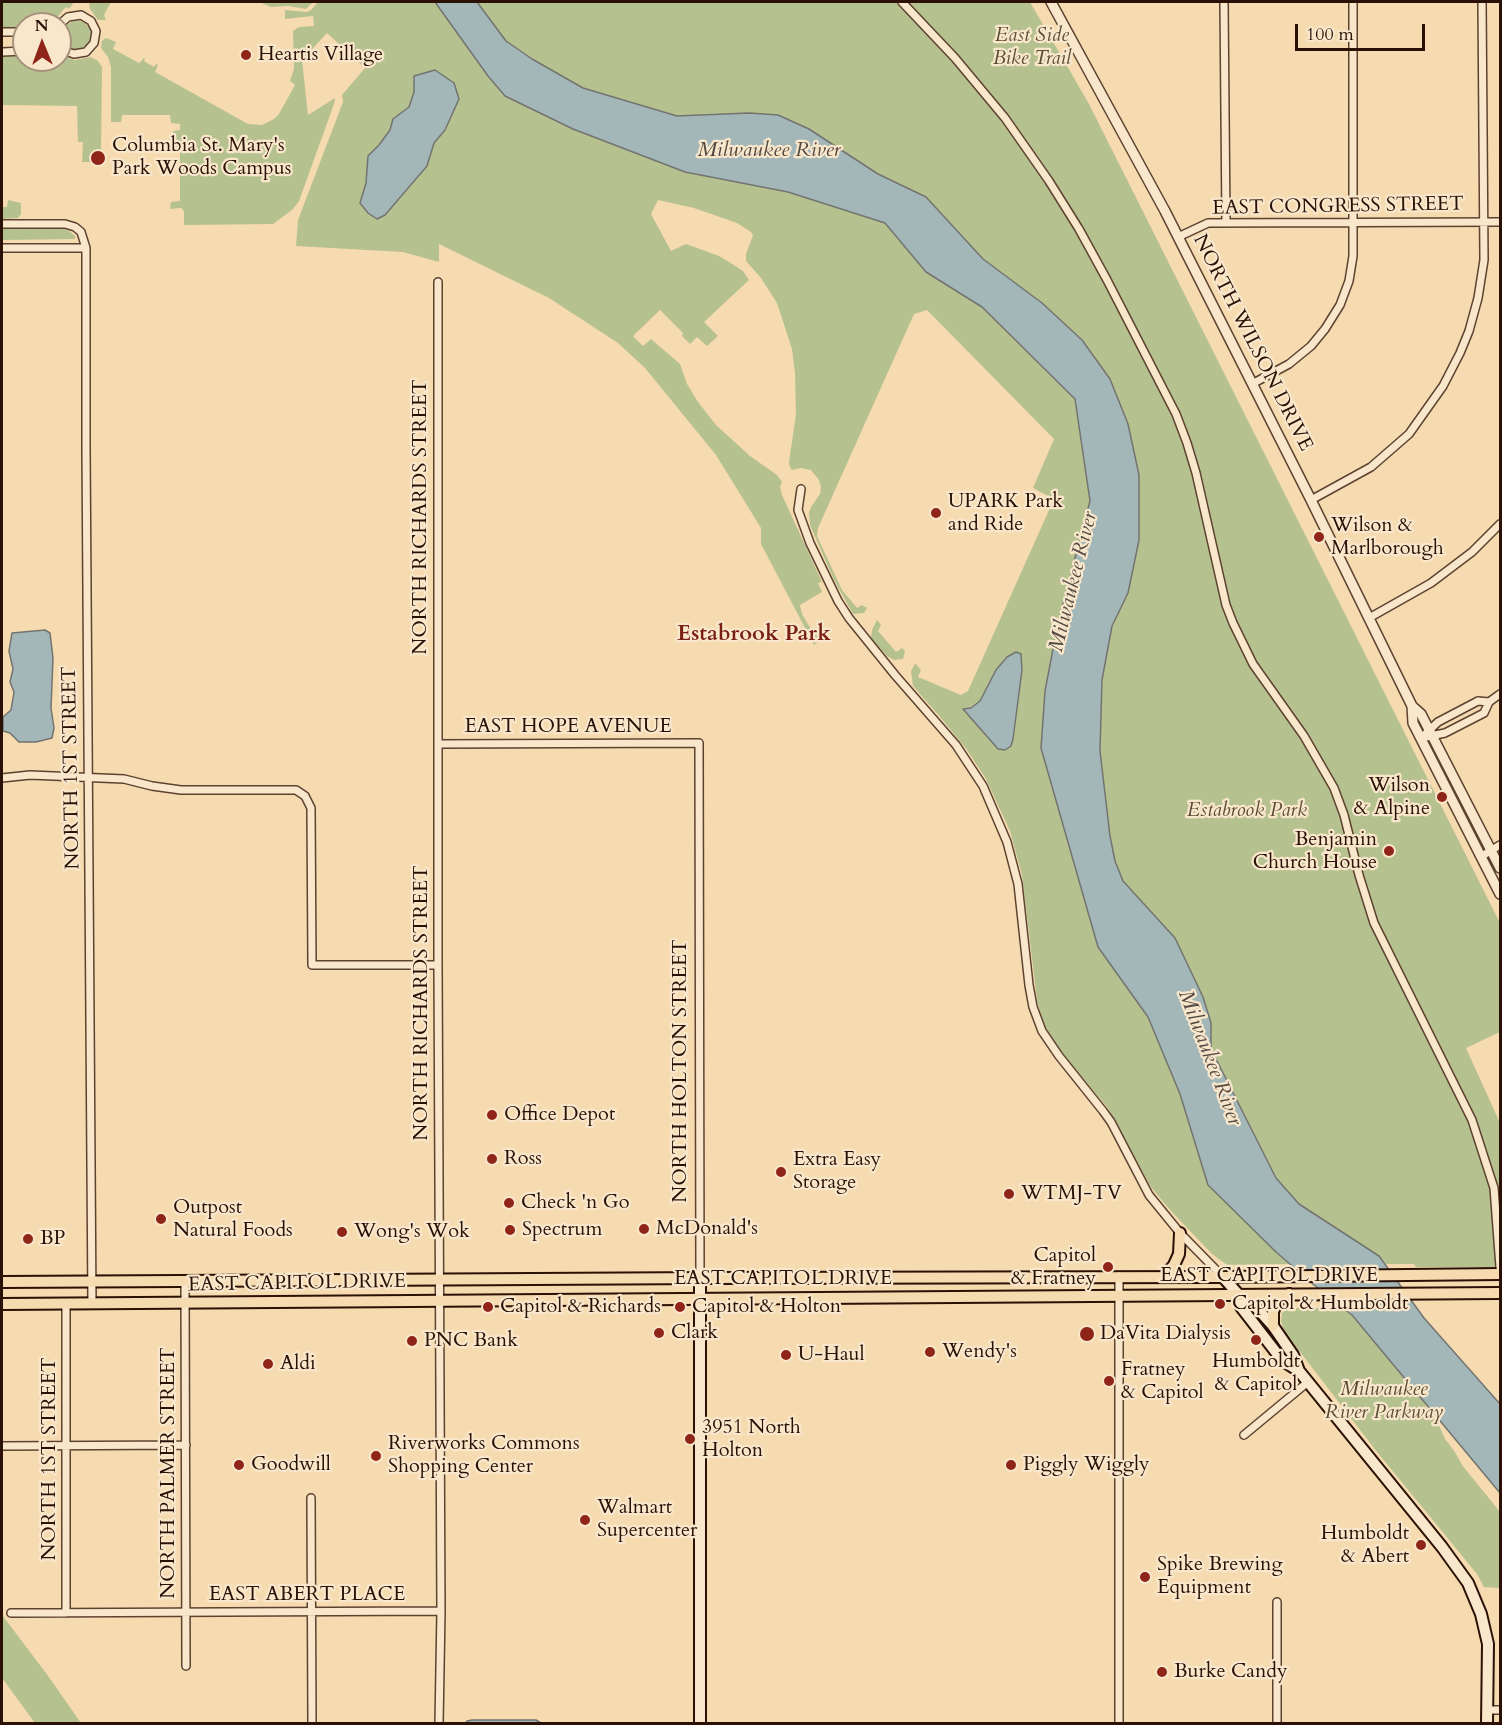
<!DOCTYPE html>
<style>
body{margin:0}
#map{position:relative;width:1502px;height:1725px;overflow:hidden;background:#f6dab0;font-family:Cardo,serif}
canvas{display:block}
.frame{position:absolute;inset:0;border:3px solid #2a1005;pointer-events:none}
.north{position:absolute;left:12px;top:12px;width:60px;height:60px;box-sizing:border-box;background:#f9e7cc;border:2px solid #a6917c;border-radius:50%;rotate:359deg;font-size:16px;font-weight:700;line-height:24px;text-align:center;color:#2a1005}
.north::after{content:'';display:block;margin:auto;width:21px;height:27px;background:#8f2418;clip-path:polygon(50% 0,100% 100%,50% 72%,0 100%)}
.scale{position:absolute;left:1295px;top:24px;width:130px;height:27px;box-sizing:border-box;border:3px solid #2a1005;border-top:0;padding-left:8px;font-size:18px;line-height:21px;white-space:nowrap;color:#2a1005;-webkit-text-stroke:4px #f9e7cc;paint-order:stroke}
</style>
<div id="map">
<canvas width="1502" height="1725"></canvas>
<div class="frame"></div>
<div class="north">N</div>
<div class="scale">100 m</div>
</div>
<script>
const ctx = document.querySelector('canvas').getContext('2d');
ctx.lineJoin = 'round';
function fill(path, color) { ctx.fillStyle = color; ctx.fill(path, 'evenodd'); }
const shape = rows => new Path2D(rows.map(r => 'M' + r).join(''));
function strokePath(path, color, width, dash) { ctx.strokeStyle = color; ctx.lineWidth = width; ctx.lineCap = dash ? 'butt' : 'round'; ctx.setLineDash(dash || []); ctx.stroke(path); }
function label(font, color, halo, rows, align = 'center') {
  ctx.font = font + ' Cardo,serif'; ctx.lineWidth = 4.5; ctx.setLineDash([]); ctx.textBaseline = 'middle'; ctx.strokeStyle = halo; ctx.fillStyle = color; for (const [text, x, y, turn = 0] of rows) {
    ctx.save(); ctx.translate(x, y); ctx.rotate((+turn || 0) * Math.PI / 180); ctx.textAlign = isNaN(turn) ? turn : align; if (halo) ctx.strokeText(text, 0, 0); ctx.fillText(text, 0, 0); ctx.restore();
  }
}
const green = shape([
 [29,2,74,2,69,9,67,7,64,9,52,24,24,24,24,29,2,29,2,3],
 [89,2,111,2,104,15,106,20,98,20,90,9],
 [259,2,313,2,306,9,288,6,271,7],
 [318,2,435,2,488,76,505,96,573,129,685,172,788,192,885,223,926,272,982,307,1075,399,1090,501,1058,623,1045,691,1041,748,1098,947,1148,1017,1180,1094,1276,1252,1289,1264,1227,1265,1212,1254,1170,1210,1151,1187,1108,1108,1070,1063,1051,1038,1043,1022,1037,1000,1022,875,1010,831,986,779,967,750,941,718,913,686,911,671,915,664,916,664,921,670,918,677,961,695,968,691,1054,499,1033,488,1054,439,927,310,914,314,818,528,817,536,842,590,857,608,862,605,867,608,864,613,853,614,834,580,810,525,809,512,811,507,820,494,821,487,819,480,811,470,801,468,792,470,790,467,789,462,796,414,795,373,792,349,777,303,761,278,746,261,746,254,753,235,751,232,737,223,694,208,658,200,651,214,671,251,686,244,719,256,734,265,743,271,749,280,704,322,718,336,707,346,697,337,690,344,682,336,683,333,660,310,633,336,643,346,651,339,680,364,687,384,698,402,716,425,750,456,777,475,782,482,780,487,782,495,822,582,818,583,822,592,800,605,802,614,812,631,821,639,814,645,761,544,761,528,716,455,645,368,618,343,549,298,439,244,439,262,403,252,296,246,298,220,343,102,342,95,365,68,327,33,302,60,308,115,335,98,334,104,299,201,293,209,273,224,184,225,184,211,181,208,170,209,171,202,180,201,180,149,173,147,173,131,180,130,180,124,171,123,170,115,122,115,121,122,111,122,111,67,108,57,101,48,102,41,106,38,116,42,113,49,139,63,144,58,145,58,144,61,154,67,156,64,158,65,155,72,248,124,262,125,274,119,279,114,295,85,290,81,294,69,293,31,299,27,314,26,313,16,285,19,285,10,307,12,311,10],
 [414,92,445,130,434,143,427,166,385,215,377,219,360,203,366,183,368,156,379,145,390,130,393,119,409,107],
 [1021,654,1022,671,992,743,964,709,971,708,980,701,996,670,1006,657],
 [477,2,1030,2,1089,104,1500,923,1500,1032,1466,1048,1500,1123,1500,1267,1416,1267,1414,1264,1386,1264,1379,1256,1299,1204,1276,1178,1211,1049,1211,1022,1175,938,1123,881,1115,861,1110,836,1100,751,1102,680,1112,626,1128,593,1128,424,1110,380,1082,340,1042,303,983,259,926,197,878,174,720,115,677,116,583,88,532,59,506,41],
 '63 35a14 14 0 1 1 28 0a14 14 0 1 1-28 0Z',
 [2,56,24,56,24,60,60,60,61,56,75,60,91,57,98,61,102,67,101,151,98,158,92,162,82,162,83,142,78,142,77,106,2,105],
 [8,200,21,203,21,214,18,218,2,219,2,207,7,207],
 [61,228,69,231,75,236,75,239,2,240,2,229],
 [877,620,881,625,878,631,896,652,902,648,905,651,903,659,894,660,887,656,871,638,872,630],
 [1287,1308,1338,1308,1349,1312,1384,1353,1420,1389,1426,1407,1438,1423,1445,1439,1455,1452,1462,1465,1500,1512,1500,1588,1484,1587,1477,1574,1377,1452,1284,1331,1281,1321,1282,1313],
 [2,1615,46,1673,81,1723,35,1723,2,1678]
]);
const water = shape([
 [435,2,477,2,506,41,532,59,583,88,677,116,749,113,778,115,809,129,878,174,926,197,983,259,1042,303,1082,340,1110,379,1128,424,1139,475,1139,540,1128,593,1112,626,1102,680,1100,751,1110,836,1115,861,1123,881,1175,938,1203,997,1211,1023,1211,1049,1276,1178,1299,1204,1379,1256,1424,1318,1500,1404,1500,1493,1352,1315,1314,1285,1276,1252,1208,1185,1180,1094,1148,1017,1098,947,1041,748,1045,691,1058,623,1090,501,1075,399,982,307,926,272,885,223,788,192,685,172,573,129,505,96,488,76,435,2],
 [435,70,454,83,459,99,445,130,434,143,427,166,385,215,377,219,368,213,360,203,366,183,368,156,379,145,390,130,393,119,409,107,414,92,414,76,435,70],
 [45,630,50,633,53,658,51,708,54,728,52,738,36,742,19,742,10,733,3,731,3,717,11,710,14,692,10,682,13,669,9,651,12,633,45,630],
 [1016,652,1021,654,1022,670,1013,739,1011,746,1005,750,998,749,963,709,971,708,980,701,996,670,1007,657,1016,652],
 [472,1720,536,1720,541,1723,466,1723,467,1721,472,1720]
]);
const minor = shape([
 [902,2,955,58,1005,118,1049,181,1079,229,1107,280,1176,414,1187,443,1196,473,1226,605,1233,623,1253,664,1304,736,1334,788,1344,815,1359,875,1374,923,1472,1120,1494,1188,1500,1267],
 [1224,2,1226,222],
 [60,24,68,17,81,15,91,21,96,31,94,43,86,52,74,54,65,51,60,45],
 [2,32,24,32],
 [2,52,24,51],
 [2,224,65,224,75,227,81,232,86,248,86,449,92,1304],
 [1178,237,1208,223,1500,222],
 [2,248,86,248],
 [438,282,438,965,441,1611,439,1724],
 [1252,384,1289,364,1311,346,1325,329,1340,305,1349,281,1353,256,1353,2],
 [801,489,798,510,810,543,838,601,849,618,895,675,956,745,983,786,1007,842,1018,884,1029,985,1033,1007,1042,1031,1059,1056,1103,1111,1111,1122,1149,1195,1180,1233,1223,1277],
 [1311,500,1371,467,1409,434,1443,386,1460,353,1469,331,1478,298,1484,260,1482,2],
 [1369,618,1431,583,1472,552,1500,524],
 [1478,701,1489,702,1484,713,1445,733,1421,738,1438,722,1478,701],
 [1489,702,1500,694],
 [438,744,699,743,700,1278],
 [2,778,30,775,124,779,152,786,181,790,296,790,305,796,311,808,312,965,438,965],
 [1482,856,1500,845],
 [1119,1276,1119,1724],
 [185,1280,186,1666],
 [1244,1435,1308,1382],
 [2,1446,186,1445],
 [311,1498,312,1724],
 [11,1613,441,1611],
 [66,1613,66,1304],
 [1487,1710,1500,1710],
 [1277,1724,1277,1602]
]);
const tertiary = shape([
 [1051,2,1165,211,1311,500,1412,706,1413,723,1500,894],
 [1412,706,1421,714,1423,718,1500,868]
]);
const secondary = shape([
 [1223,1277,1238,1294,1255,1306,1273,1326,1293,1355,1299,1371],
 [1238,1294,1241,1307,1282,1360,1299,1371,1442,1547,1468,1583,1481,1614,1488,1644,1487,1724],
 [700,1724,700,1278]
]);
const primary = shape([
 [1164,1277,1174,1265,1179,1254,1180,1233],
 [2,1282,711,1278,1223,1277,1500,1274],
 [2,1304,1500,1293],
 [1273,1326,1273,1312,1276,1304,1281,1298,1289,1294]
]);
const markers = [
 [246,55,6,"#8f2418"],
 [98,158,8,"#8f2418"],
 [936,513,6,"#8f2418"],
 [1319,537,6,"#8f2418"],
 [1442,797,6,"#8f2418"],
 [1389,851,6,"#8f2418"],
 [492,1115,6,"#8f2418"],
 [492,1159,6,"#8f2418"],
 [781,1172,6,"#8f2418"],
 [1009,1194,6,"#8f2418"],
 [509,1203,6,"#8f2418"],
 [161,1219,6,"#8f2418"],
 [644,1229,6,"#8f2418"],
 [510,1230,6,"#8f2418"],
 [342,1232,6,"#8f2418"],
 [28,1239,6,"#8f2418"],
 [1108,1267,6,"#8f2418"],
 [1220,1304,6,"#8f2418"],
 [488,1307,6,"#8f2418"],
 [680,1307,6,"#8f2418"],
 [659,1333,6,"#8f2418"],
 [1087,1334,8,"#8f2418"],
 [1256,1340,6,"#8f2418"],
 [412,1341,6,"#8f2418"],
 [930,1352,6,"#8f2418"],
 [786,1355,6,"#8f2418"],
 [268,1364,6,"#8f2418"],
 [1109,1381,6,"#8f2418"],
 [690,1439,6,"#8f2418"],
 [376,1456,6,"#8f2418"],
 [239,1465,6,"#8f2418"],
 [1011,1465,6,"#8f2418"],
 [585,1520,6,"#8f2418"],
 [1421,1545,6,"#8f2418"],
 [1145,1577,6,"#8f2418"],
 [1162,1672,6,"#8f2418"]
];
const parkNames = [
 ["East Side",1032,36],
 ["Bike Trail",1032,59],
 ["Estabrook Park",1247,811],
 ["Milwaukee",1384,1390],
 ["River Parkway",1384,1413]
];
const poiNames = [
 ["Heartis Village",258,55],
 ["Columbia St. Mary's",112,146],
 ["Park Woods Campus",112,169],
 ["UPARK Park",948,502],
 ["and Ride",948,525],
 ["Wilson &",1331,526],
 ["Marlborough",1331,549],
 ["Wilson",1430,786,"right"],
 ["& Alpine",1430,809,"right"],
 ["Benjamin",1377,840,"right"],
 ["Church House",1377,863,"right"],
 ["Office Depot",504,1115],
 ["Ross",504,1159],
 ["Extra Easy",793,1160],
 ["Storage",793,1183],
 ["WTMJ-TV",1021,1194],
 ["Check 'n Go",521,1203],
 ["Outpost",173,1208],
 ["Natural Foods",173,1231],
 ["McDonald's",656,1229],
 ["Spectrum",522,1230],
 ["Wong's Wok",354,1232],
 ["BP",40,1239],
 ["Capitol",1096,1256,"right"],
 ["& Fratney",1096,1279,"right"],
 ["Capitol & Humboldt",1232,1304],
 ["Capitol & Richards",500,1307],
 ["Capitol & Holton",692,1307],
 ["Clark",671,1333],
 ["DaVita Dialysis",1100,1334],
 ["PNC Bank",424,1341],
 ["Wendy's",942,1352],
 ["U-Haul",798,1355],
 ["Humboldt",1256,1362,"center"],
 ["& Capitol",1256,1385,"center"],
 ["Aldi",280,1364],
 ["Fratney",1121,1370],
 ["& Capitol",1121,1393],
 ["3951 North",702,1428],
 ["Holton",702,1451],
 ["Riverworks Commons",388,1444],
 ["Shopping Center",388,1467],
 ["Goodwill",251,1465],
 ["Piggly Wiggly",1023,1465],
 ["Walmart",597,1508],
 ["Supercenter",597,1531],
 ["Humboldt",1409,1534,"right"],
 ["& Abert",1409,1557,"right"],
 ["Spike Brewing",1157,1565],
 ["Equipment",1157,1588],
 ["Burke Candy",1174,1672]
];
const streetNames = [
 ["EAST CONGRESS STREET",1338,207,-1],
 ["NORTH WILSON DRIVE",1252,343,63],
 ["NORTH RICHARDS STREET",421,517,-90],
 ["EAST HOPE AVENUE",568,727],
 ["NORTH 1ST STREET",72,768,-91],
 ["NORTH RICHARDS STREET",422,1003,-90],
 ["NORTH HOLTON STREET",681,1071,-90],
 ["EAST CAPITOL DRIVE",1269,1276],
 ["EAST CAPITOL DRIVE",783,1279],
 ["EAST CAPITOL DRIVE",297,1284,-1],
 ["NORTH 1ST STREET",50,1459,-90],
 ["NORTH PALMER STREET",169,1473,-90],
 ["EAST ABERT PLACE",307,1595]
];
const waterNames = [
 ["Milwaukee River",769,151],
 ["Milwaukee River",1074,582,-76],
 ["Milwaukee River",1209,1058,69]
];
const quarterNames = [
 ["Estabrook Park",754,635]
];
fill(green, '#b6c190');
fill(water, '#a3b7b8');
strokePath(water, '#737470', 1.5);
strokePath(minor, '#5d4230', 10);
strokePath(tertiary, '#5d4230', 12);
strokePath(secondary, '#2a1005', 14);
strokePath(primary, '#2a1005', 14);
strokePath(minor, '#f9e7cc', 7);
strokePath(tertiary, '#f9e7cc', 9);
strokePath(secondary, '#f9e7cc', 10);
strokePath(primary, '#f6dab0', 10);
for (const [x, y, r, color] of markers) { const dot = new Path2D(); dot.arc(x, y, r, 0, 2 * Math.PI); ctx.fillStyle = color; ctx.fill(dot); strokePath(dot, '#f9e7cc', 2); }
label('italic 20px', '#5b4e36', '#f9e7cc', parkNames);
label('20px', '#2a1005', '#f9e7cc', poiNames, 'left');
label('20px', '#2a1005', '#f9e7cc', streetNames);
label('italic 21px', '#544a44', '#f9e7cc', waterNames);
label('bold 22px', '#7a1f14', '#f9e7cc', quarterNames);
</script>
